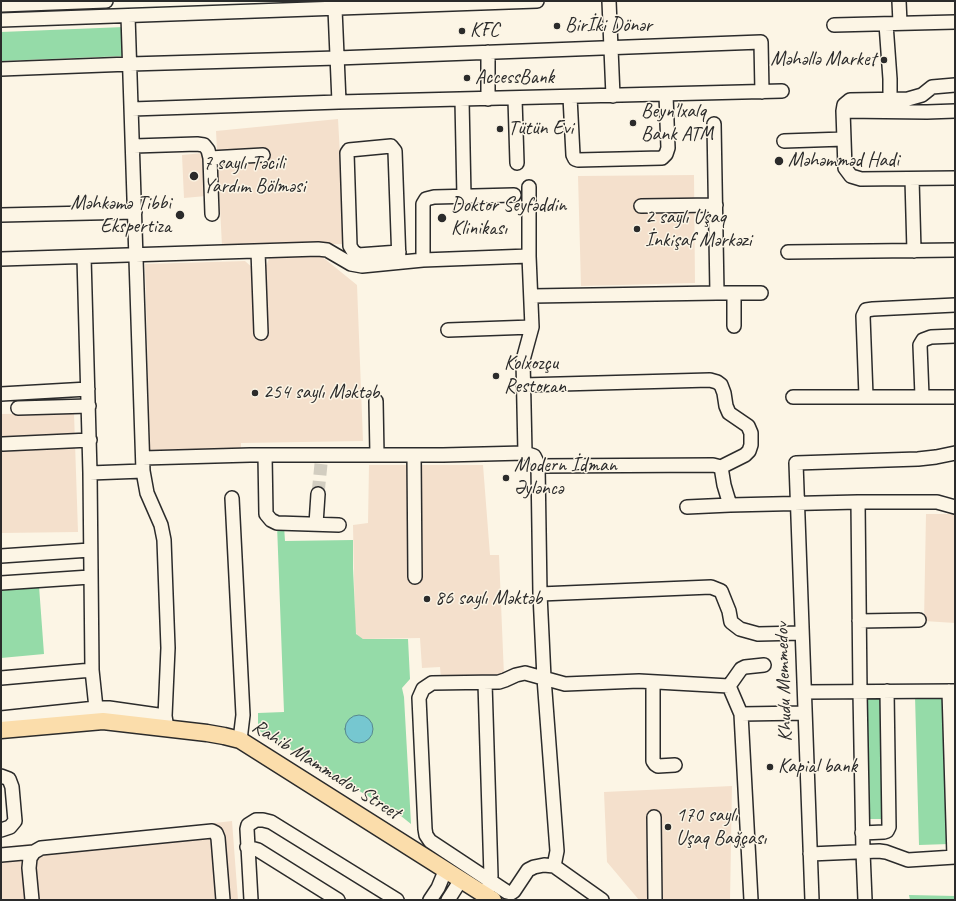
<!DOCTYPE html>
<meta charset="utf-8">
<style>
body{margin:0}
#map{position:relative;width:956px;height:901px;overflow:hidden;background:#fcf5e5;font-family:Caveat,sans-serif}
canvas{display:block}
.frame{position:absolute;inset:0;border:2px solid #2b2b2b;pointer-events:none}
</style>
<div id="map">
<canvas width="956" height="901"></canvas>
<div class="frame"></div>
</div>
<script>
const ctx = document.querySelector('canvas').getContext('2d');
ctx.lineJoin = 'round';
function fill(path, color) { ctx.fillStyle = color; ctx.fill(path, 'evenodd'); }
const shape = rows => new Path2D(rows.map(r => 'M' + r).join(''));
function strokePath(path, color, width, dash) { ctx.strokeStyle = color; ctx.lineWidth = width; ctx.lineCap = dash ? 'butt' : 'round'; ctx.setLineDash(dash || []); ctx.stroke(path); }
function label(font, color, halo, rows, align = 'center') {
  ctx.font = font + ' Caveat,sans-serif'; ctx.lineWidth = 3; ctx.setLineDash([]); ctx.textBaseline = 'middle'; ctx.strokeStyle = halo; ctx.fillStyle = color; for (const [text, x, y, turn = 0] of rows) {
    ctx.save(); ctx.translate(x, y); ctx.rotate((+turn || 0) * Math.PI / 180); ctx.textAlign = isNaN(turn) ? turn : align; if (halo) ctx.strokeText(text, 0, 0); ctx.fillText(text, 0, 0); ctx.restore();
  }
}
const built = shape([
 [338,119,345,244,222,246,216,131],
 [203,153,206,196,184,198,182,155],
 [694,175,695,283,581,286,578,176],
 [320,255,357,285,363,441,241,443,241,449,150,452,145,264,245,261,254,269,264,268,267,264,269,258],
 [74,413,78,532,1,533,1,414],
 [369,465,483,465,490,555,499,555,504,676,441,679,440,667,422,668,420,638,363,639,357,636,355,629,353,525,368,523],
 [926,514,955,514,955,623,924,621],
 [732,786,730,900,639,900,607,862,604,792],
 [232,821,238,900,1,900,1,847]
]);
const green = shape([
 [124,27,125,56,1,61,1,32],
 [277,525,284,526,285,541,353,540,353,568,356,634,363,639,408,639,410,679,402,688,404,697,411,824,401,816,258,730,258,713,284,712],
 [39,586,44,654,1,658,1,589],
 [944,695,949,844,919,845,915,696],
 [861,696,886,696,888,819,864,819],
 [909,895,955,896,955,900,910,900]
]);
const water = shape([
 '345 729a14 14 0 1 1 28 0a14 14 0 1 1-28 0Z'
]);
const minorTunnel = shape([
 [318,494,321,464]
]);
const minor = shape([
 [609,1,613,96],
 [899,1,900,23],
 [1,5,106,1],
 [335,9,339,102],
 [128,16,143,471,147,493,161,525,164,540,168,648,165,716,167,728],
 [1,20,537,1],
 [886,24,890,79,890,99],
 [834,25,955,22],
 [488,52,488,99],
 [1,69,130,64,337,58,761,42,762,92],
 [955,85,932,87,922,95,908,99,850,100,844,105,843,111,845,168,851,176,861,179,955,178],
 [570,97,573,155,575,159,578,160,662,158,666,154,668,148,666,95],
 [515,99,517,163],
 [462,100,464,197],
 [132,109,339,102,782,91],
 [843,111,927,112,955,111],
 [784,141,844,139],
 [134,146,197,144,204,145,208,150,210,158,212,214],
 [210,158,263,155],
 [912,179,914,251],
 [641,206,716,205],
 [1,215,135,212],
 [258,251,261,333],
 [399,252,358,255,353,251,350,246,347,153,349,150,391,146,395,151,399,262],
 [788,252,955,250],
 [84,257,90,473,92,670,96,708,109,708,165,716],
 [1,259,318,249,327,250,351,264,362,266,423,260,529,256],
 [423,260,423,204,426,199,434,197,514,195],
 [717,293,761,293],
 [532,296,717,293,714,124],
 [734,326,734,293],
 [448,330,532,327],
 [523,385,710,380,717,382,721,385,724,393,726,406,729,413,748,426,751,433,751,445,749,451,745,455,721,467],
 [1,394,88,389],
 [866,396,863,316,866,310,873,309,955,305],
 [922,396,920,345,923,340,931,337,955,336],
 [793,397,955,397],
 [376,401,377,455],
 [18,408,89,406],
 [3,444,90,440],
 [525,453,523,360,532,327,529,256,529,187],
 [265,455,266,514,271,520,277,523,339,525],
 [414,455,415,577],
 [143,458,250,455,443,455,525,453,534,456,536,460,538,466,540,594,544,678,557,851,554,866],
 [538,466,713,465,721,467,724,485,730,505,858,502,937,502,955,507],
 [90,473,143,471],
 [232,498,243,715,240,740],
 [858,502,860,692,863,852,865,900],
 [687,507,730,505],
 [316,524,318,494],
 [1,556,90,550],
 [1,583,90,577],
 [540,594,711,587,721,591,729,611,731,622,740,629,758,634,802,633],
 [859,621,919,620],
 [1,678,92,670],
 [653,682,653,761,655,764,658,766,675,765],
 [485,683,491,876,488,888],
 [729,686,741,669,745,667,764,665],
 [949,691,954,857],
 [805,692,955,691],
 [741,714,805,713],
 [1,718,96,708],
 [1,776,9,779,12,787,15,821,10,827,1,830],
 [654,817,655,900],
 [862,833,884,832,887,831,889,827,887,691],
 [247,847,258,850,338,900],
 [810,854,879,851,886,852,908,860,955,857],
 [1,855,34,852,41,848,212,831,216,833,218,838,223,900],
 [32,900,29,868,30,858,34,852],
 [251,900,247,829,248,825,256,820,263,820,271,822,397,900],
 [430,900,438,888,443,876],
 [448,900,457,886],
 [602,900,554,866,544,865,534,867,528,870,514,891,511,893,507,892,430,841,426,835,425,829,419,698,423,689,432,683,499,682,505,680,516,675,525,673,565,684,639,681,729,686,741,714,751,900],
 [812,900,796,463,918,459,936,457,955,453]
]);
const major = shape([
 [1,730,103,721,207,733,224,736,240,740,493,900]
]);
const markers = [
 [557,26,4,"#2b2b2b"],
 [462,31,4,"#2b2b2b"],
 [884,60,4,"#2b2b2b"],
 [467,78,4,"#2b2b2b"],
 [633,123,4,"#2b2b2b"],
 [500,129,4,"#2b2b2b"],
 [779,161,5,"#2b2b2b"],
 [194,176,5,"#2b2b2b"],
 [180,215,5,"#2b2b2b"],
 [442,218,5,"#2b2b2b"],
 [637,229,4,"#2b2b2b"],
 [496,376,4,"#2b2b2b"],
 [255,393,4,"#2b2b2b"],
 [506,478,4,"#2b2b2b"],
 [427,599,4,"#2b2b2b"],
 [770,767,4,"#2b2b2b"],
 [668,827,4,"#2b2b2b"]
];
const poiNames = [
 ["Birİki Dönər",565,26],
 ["KFC",470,31],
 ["Mәhәllә Market",876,60,"right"],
 ["AccessBank",475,78],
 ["Beyn'lxalq",641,112],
 ["Bank ATM",641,135],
 ["Tütün Evi",508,129],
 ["Məhəmməd Hadi",788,161],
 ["7 saylı Təcili",203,164],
 ["Yardım Bölməsi",203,187],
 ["Məhkəmə Tibbi",171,204,"right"],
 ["Ekspertiza",171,227,"right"],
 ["Doktor Seyfәddin",451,206],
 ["Klinikası",451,229],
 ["2 saylı Uşaq",645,218],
 ["İnkişaf Mərkəzi",645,241],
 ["Kolxozçu",504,364],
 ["Restoran",504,387],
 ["254 saylı Məktəb",263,393],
 ["Modern İdman",514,466],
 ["Əyləncə",514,489],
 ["86 saylı Məktəb",435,599],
 ["Kapial bank",778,767],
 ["170 saylı",676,816],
 ["Uşaq Bağçası",676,839]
];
const streetNames = [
 ["Khudu Memmedov",784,682,-92],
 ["Rahib Mammadov Street",326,770,32]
];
fill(built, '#f4e0cc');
fill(green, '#95dba8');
fill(water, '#76c7d0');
strokePath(water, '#58898e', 1);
strokePath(minorTunnel, '#d2cdc0', 13, [13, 6]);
strokePath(minor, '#2b2b2b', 16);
strokePath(major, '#2b2b2b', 19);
strokePath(minor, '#fcf5e5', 13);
strokePath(major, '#fbddab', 16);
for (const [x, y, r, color] of markers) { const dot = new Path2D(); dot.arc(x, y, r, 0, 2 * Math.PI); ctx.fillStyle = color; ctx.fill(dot); strokePath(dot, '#fcf5e5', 1.5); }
label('20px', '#2b2b2b', '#fcf5e5', poiNames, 'left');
label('20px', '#2b2b2b', '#fcf5e5', streetNames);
</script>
